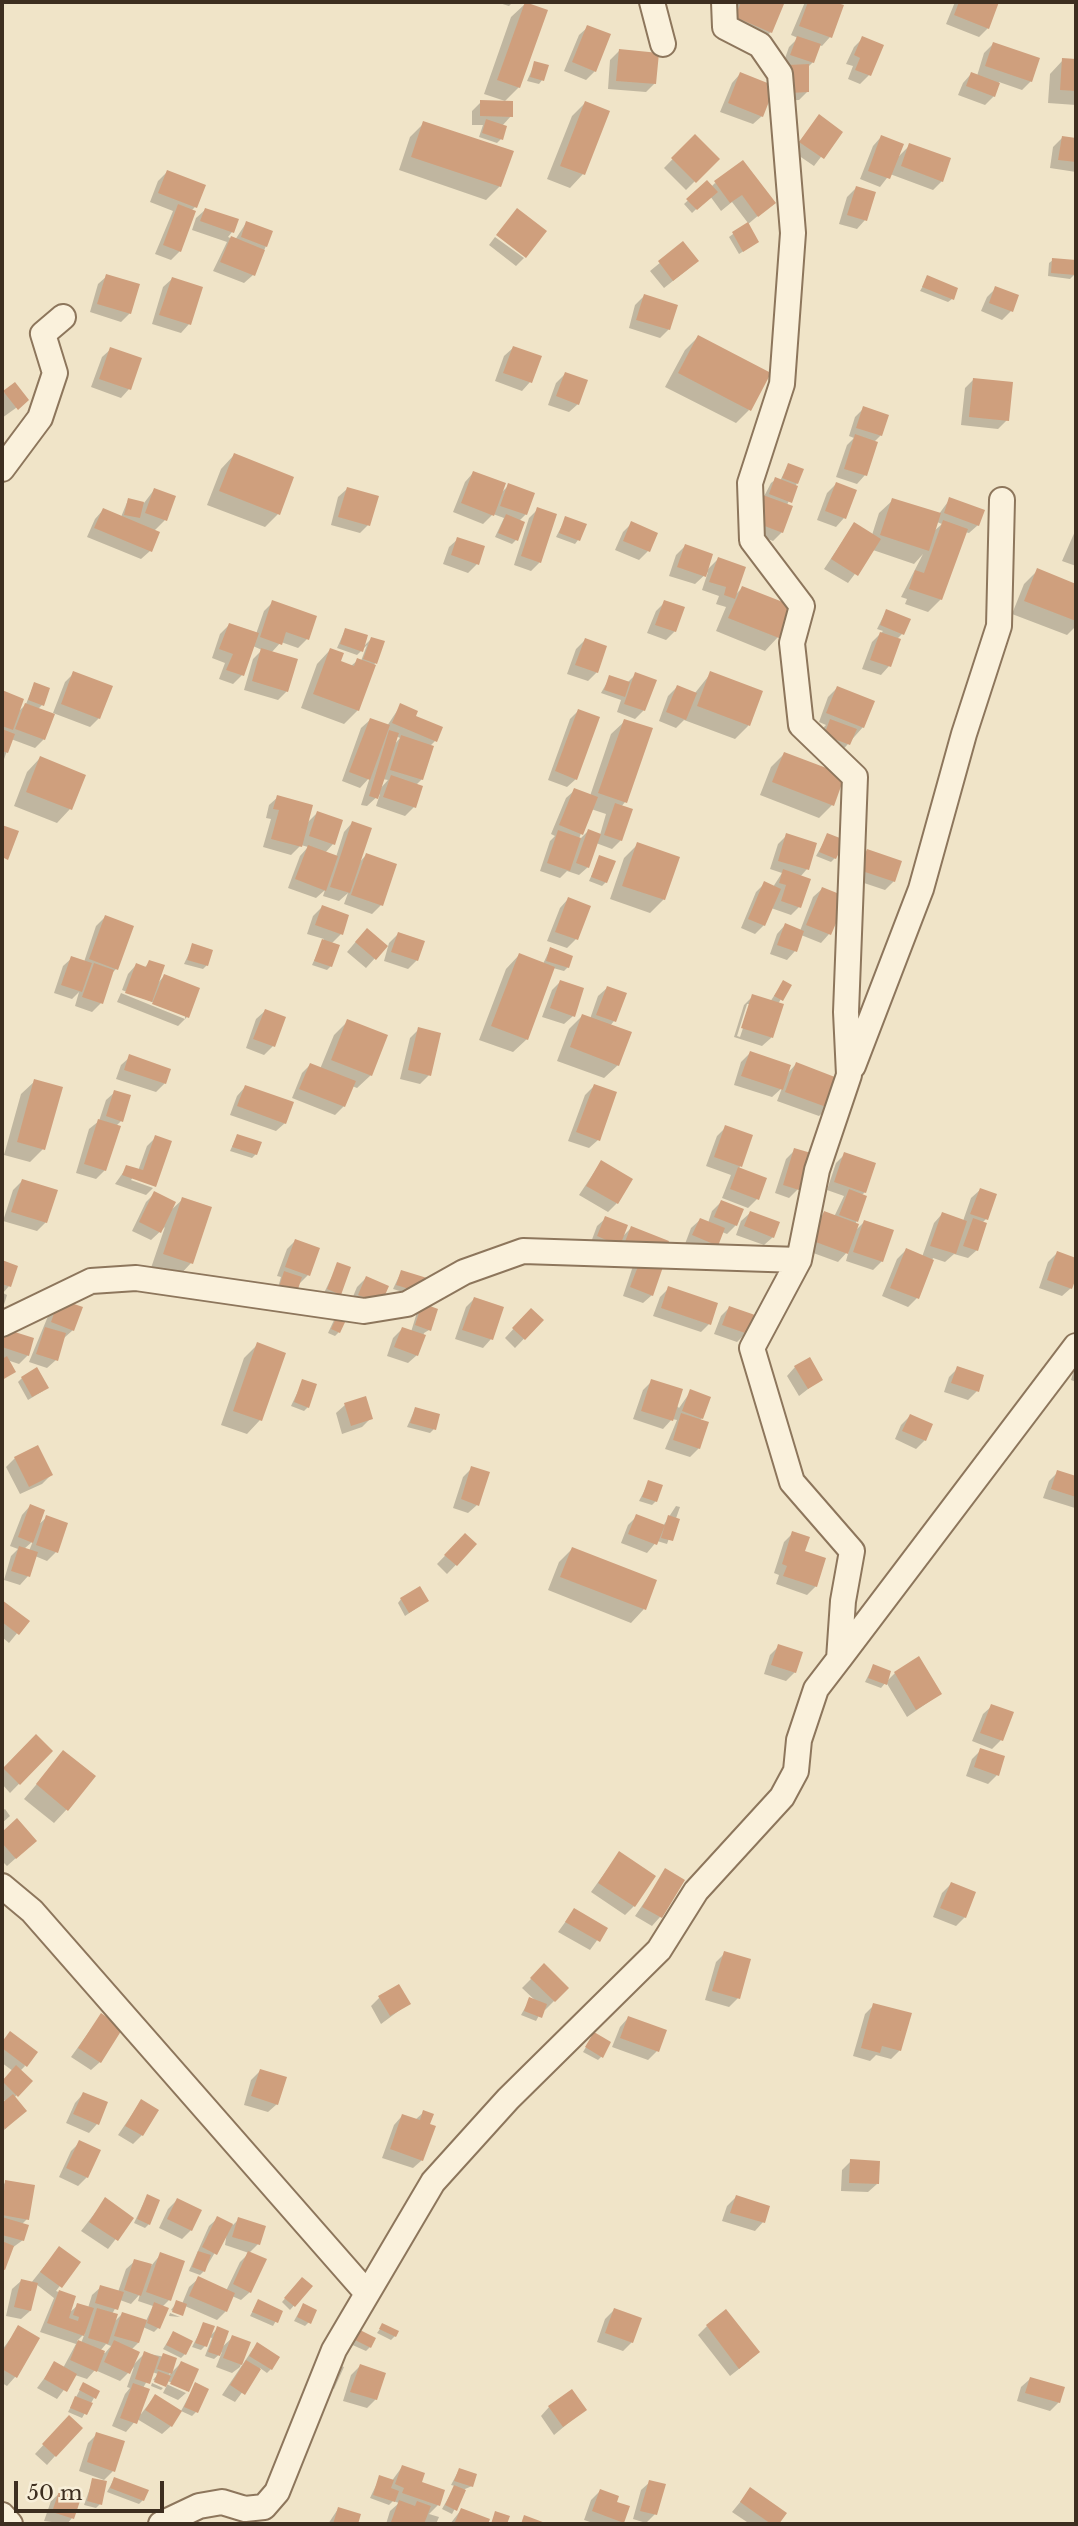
<!DOCTYPE html>
<style>
body{margin:0}
#map{position:relative;width:1078px;height:2526px;overflow:hidden;background:#f0e4c8;font-family:"Libre Baskerville",serif}
canvas{display:block}
.frame{position:absolute;inset:0;border:4px solid #3d2e20;pointer-events:none}
.scale{position:absolute;left:14px;top:2481px;width:150px;height:32px;box-sizing:border-box;border:4px solid #3d2e20;border-top:0;padding-left:9px;font-size:21px;line-height:24px;white-space:nowrap;color:#3d2e20;-webkit-text-stroke:5px #f7eed8;paint-order:stroke}
</style>
<div id="map">
<canvas width="1078" height="2526"></canvas>
<div class="frame"></div>
<div class="scale">50 m</div>
</div>
<script>
const ctx = document.querySelector('canvas').getContext('2d');
ctx.lineJoin = 'round';
function fill(path, color) { ctx.fillStyle = color; ctx.fill(path, 'evenodd'); }
const shape = rows => new Path2D(rows.map(r => 'M' + r).join(''));
function strokePath(path, color, width, dash) { ctx.strokeStyle = color; ctx.lineWidth = width; ctx.lineCap = dash ? 'butt' : 'round'; ctx.setLineDash(dash || []); ctx.stroke(path); }
const shadow = shape([
 [496,2,513,2,509,6],
 [737,2,774,2,782,5,771,32,762,40,727,26],
 [805,2,829,2,841,6,830,37,822,46,819,45,813,62,807,68,808,91,799,100,780,101,783,64,789,47,798,38,791,35],
 [955,2,998,2,988,28,979,37,946,24],
 [525,4,519,87,505,101,484,94,511,17],
 [588,27,595,71,586,80,564,71,579,35],
 [863,38,869,75,860,84,848,79,853,66,846,64,854,47],
 [993,44,1031,81,1022,90,999,82,994,96,985,105,958,95,963,83,971,74,977,76,984,53],
 [619,51,655,83,646,92,608,89,610,60],
 [1063,60,1076,61,1076,105,1048,103,1050,74],
 [535,63,542,80,539,84,527,81],
 [740,74,762,116,753,124,720,112,732,83],
 [481,102,511,116,502,126,501,139,497,143,479,137,483,125,472,125,472,111],
 [585,103,583,174,570,188,547,179,572,116],
 [819,117,840,132,814,166,792,151],
 [424,123,500,186,486,200,399,170,410,137],
 [695,136,717,159,686,190,664,168],
 [881,137,896,159,910,145,942,181,933,190,890,174,880,187,860,179,873,146],
 [1062,138,1076,140,1076,172,1050,168,1053,147],
 [167,172,195,207,191,211,180,251,171,260,155,254,173,211,150,202,158,181],
 [707,183,711,187,715,183,773,203,747,225,753,245,739,254,729,237,748,223,732,202,721,211,710,196,692,213,684,204],
 [856,188,865,220,857,229,839,224,847,197],
 [205,210,232,232,228,237,235,240,246,223,266,246,253,275,244,283,213,271,227,242,192,230,196,218],
 [495,237,524,258,516,266,489,245],
 [683,244,688,269,664,288,650,271],
 [1053,260,1074,275,1070,279,1048,276,1049,263],
 [107,276,130,313,121,322,90,312,98,284],
 [928,277,952,299,948,302,920,291],
 [172,279,189,324,181,333,152,324,163,287],
 [996,288,1011,311,1002,320,981,311,987,297],
 [644,296,669,329,660,338,629,328,635,305],
 [698,337,749,410,736,423,665,387,685,350],
 [513,348,530,382,522,391,495,381,504,356],
 [111,349,129,389,121,398,91,387,102,357],
 [565,374,578,404,569,412,548,405,556,383],
 [974,379,1007,420,998,429,961,425,965,388],
 [15,384,27,400,2,418,2,395],
 [864,408,881,435,874,442,865,475,857,484,836,477,847,445,854,438,849,436,855,417],
 [234,455,278,514,265,527,207,505,221,469],
 [788,465,797,483,787,505,782,532,773,541,746,531,771,483,775,480,780,481],
 [473,473,500,494,509,485,526,514,519,521,516,540,512,544,495,537,504,518,493,514,483,524,453,512,465,482],
 [836,484,844,518,836,527,817,520,827,493],
 [347,489,368,525,360,533,331,525,338,497],
 [154,490,165,520,154,531,150,551,141,559,87,537,95,519,103,510,121,517,128,500,144,503],
 [950,499,978,525,969,533,965,532,941,599,928,612,905,604,907,599,901,597,923,554,914,564,873,550,848,583,824,569,854,524,872,535,879,513,893,500,939,514],
 [937,522,942,524,933,532],
 [538,509,540,562,531,571,514,565,529,518],
 [566,518,578,540,575,544,556,537],
 [632,523,648,551,639,560,615,550,623,532],
 [1076,529,1076,566,1062,561],
 [458,539,477,564,468,573,443,564,449,547],
 [685,546,705,572,718,559,735,595,742,588,778,637,765,651,716,631,726,607,716,604,719,596,702,590,708,572,695,584,669,576,676,555],
 [1037,571,1076,586,1076,626,1067,635,1012,614,1024,584],
 [273,602,307,639,298,648,281,642,271,653,287,691,278,700,244,690,253,659,262,650,253,646,242,675,233,684,219,679,225,663,212,658,220,634,229,625,256,634,264,611],
 [665,602,675,631,666,640,647,633,656,611],
 [886,611,902,634,897,639,889,666,881,675,862,669,872,642,883,631,877,629],
 [345,630,362,648,371,639,375,663,358,710,344,724,301,708,317,664,330,650,339,662,351,666,358,660,361,661,367,645,357,655,337,648],
 [585,640,597,672,588,681,567,674,576,649],
 [74,673,99,718,90,727,53,713,65,682],
 [711,673,761,692,748,726,735,739,684,720,676,728,659,721,668,696,677,687,695,693],
 [636,674,644,710,635,719,617,712,621,700,601,693,610,677,627,683],
 [34,684,42,705,37,710,44,739,35,748,11,739,2,765,2,692,22,700,17,713,26,704],
 [837,688,863,727,840,753,822,729,826,725,819,722,828,697],
 [401,705,435,741,430,746,422,779,416,785,414,807,405,816,376,806,380,794,367,806,361,805,370,777,360,788,342,781,361,728,370,720,387,726],
 [396,736,400,738,393,746],
 [382,779,388,780,379,790],
 [578,711,576,779,567,787,548,780,570,719],
 [625,721,625,802,621,807,621,840,612,849,596,843,588,867,579,875,567,871,560,878,540,871,550,841,555,836,551,834,566,798,575,790,590,796,611,734],
 [591,809,606,814,600,835,588,831,578,841],
 [784,754,832,805,819,818,760,795,771,767],
 [40,758,70,809,57,823,14,806,27,772],
 [278,797,306,824,317,813,333,844,325,853,336,857,344,832,352,823,358,864,366,855,381,905,372,914,344,904,348,893,339,901,323,896,325,890,316,898,288,888,300,856,308,847,301,845,291,855,263,847,271,819,266,818,269,805],
 [787,835,807,869,800,877,799,907,791,915,771,908,764,925,755,934,741,928,756,892,765,883,773,887,782,873,770,869,778,844],
 [828,835,835,858,831,862,816,856],
 [638,844,664,899,650,913,610,899,624,858],
 [867,851,894,881,885,890,852,879,858,860],
 [600,857,606,882,602,886,589,881],
 [822,889,829,934,821,943,801,935,795,951,787,960,770,954,777,934,785,925,800,931,813,897],
 [568,899,589,907,576,939,567,948,547,941,560,908],
 [322,907,341,934,331,944,331,966,327,970,312,965,324,939,307,934,313,916],
 [105,917,116,969,111,974,101,1003,92,1012,75,1006,79,992,72,999,54,993,63,966,72,958,84,962,96,926],
 [398,934,417,960,408,969,384,961,389,943],
 [358,939,385,947,366,968,347,952],
 [193,945,207,965,203,969,184,964],
 [550,949,568,967,564,971,553,968,527,1039,513,1052,479,1040,506,969,519,955,543,964],
 [150,962,157,984,164,976,198,989,187,1017,178,1026,117,1002,121,993,185,1019,185,1015,122,990,128,974,136,965,144,968],
 [560,982,573,1016,564,1024,542,1017,552,990],
 [783,982,789,985,778,1004,781,1006,771,1038,762,1046,734,1037,744,1005,753,996,770,1002],
 [747,1004,751,1004,740,1037,737,1036],
 [607,988,614,1021,610,1026,618,1065,604,1078,557,1061,569,1029,582,1016,590,1019,598,996],
 [265,1011,284,1018,273,1046,264,1055,246,1048,256,1019],
 [347,1022,371,1075,357,1088,352,1086,344,1106,335,1115,292,1098,302,1073,310,1065,320,1069,334,1035],
 [419,1029,429,1075,420,1084,400,1079,410,1038],
 [750,1053,786,1075,796,1064,828,1108,819,1116,777,1101,782,1088,772,1097,734,1085,741,1062],
 [130,1057,165,1083,156,1092,116,1079,121,1065],
 [35,1081,43,1149,30,1162,4,1155,21,1094],
 [594,1086,598,1140,589,1148,568,1141,585,1095],
 [245,1087,285,1123,276,1131,230,1115,237,1096],
 [115,1092,121,1121,116,1126,105,1170,96,1179,76,1173,89,1129,99,1121,106,1100],
 [726,1127,751,1136,739,1169,757,1199,748,1208,722,1198,731,1175,706,1166,717,1136],
 [237,1136,256,1154,252,1158,230,1151],
 [156,1137,155,1185,133,1177,131,1180,153,1188,146,1195,115,1184,127,1167,138,1171,147,1146],
 [795,1150,798,1189,789,1198,775,1193,786,1159],
 [845,1154,865,1192,861,1196,865,1197,852,1234,864,1222,882,1261,873,1270,846,1261,849,1250,838,1262,805,1250,815,1222,824,1213,834,1217,844,1196,827,1190,836,1163],
 [601,1162,617,1203,608,1212,579,1195],
 [22,1181,46,1222,37,1231,3,1221,13,1190],
 [980,1190,986,1219,982,1223,977,1250,968,1258,954,1254,945,1262,933,1258,917,1298,908,1307,882,1296,897,1259,906,1250,922,1257,934,1223,942,1214,963,1221,971,1198],
 [154,1194,169,1212,183,1199,210,1208,191,1263,178,1277,151,1268,165,1227,151,1240,132,1231,146,1202],
 [721,1202,736,1225,727,1234,722,1232,716,1245,708,1253,685,1244,691,1228,700,1220,708,1223,712,1211],
 [750,1213,773,1237,764,1245,736,1235,741,1221],
 [606,1218,622,1237,631,1228,652,1295,643,1303,623,1296,634,1263,590,1245,597,1226],
 [295,1241,308,1275,299,1284,277,1291,281,1277,277,1276,287,1249],
 [1057,1253,1076,1260,1071,1288,1062,1296,1039,1288,1048,1262],
 [2,1262,16,1267,9,1286,3,1293,7,1295,2,1311],
 [338,1264,340,1294,336,1297,324,1293],
 [401,1272,416,1296,393,1289],
 [366,1278,371,1312,351,1304,339,1332,335,1336,328,1333,340,1307,349,1306,357,1287],
 [669,1288,709,1324,701,1332,653,1316,660,1297],
 [474,1299,491,1339,483,1348,455,1339,466,1307],
 [59,1301,73,1330,64,1338,56,1360,47,1368,29,1362,51,1309],
 [729,1308,752,1316,746,1333,737,1342,714,1334,721,1316],
 [418,1309,429,1330,424,1333,417,1355,408,1363,387,1356,393,1338,402,1329,411,1332],
 [531,1310,542,1320,515,1348,505,1338],
 [2,1331,28,1355,19,1364,7,1360,13,1372,2,1380,2,1361,5,1359,2,1358],
 [258,1344,260,1420,247,1434,221,1425,244,1358],
 [1076,1363,1076,1382,1071,1380],
 [795,1367,821,1379,799,1396,787,1376],
 [958,1368,977,1391,968,1400,944,1392,949,1377],
 [22,1378,43,1391,28,1400,18,1382],
 [303,1381,308,1407,304,1411,291,1406],
 [652,1381,679,1408,691,1391,702,1418,699,1421,699,1448,690,1457,665,1449,677,1420,672,1419,663,1429,633,1419,643,1390],
 [345,1405,371,1418,362,1427,342,1434,336,1413],
 [415,1409,434,1429,430,1433,407,1427],
 [910,1416,925,1440,916,1449,895,1439,901,1425],
 [15,1458,51,1475,42,1484,20,1494,6,1467],
 [472,1468,477,1505,468,1513,453,1508,463,1477],
 [1058,1472,1076,1478,1075,1508,1043,1498,1049,1481],
 [649,1482,656,1501,652,1505,639,1501],
 [30,1506,37,1526,47,1517,56,1552,47,1561,35,1556,28,1576,20,1585,4,1580,11,1556,18,1549,10,1546,22,1515],
 [33,1541,29,1551,24,1549],
 [676,1506,680,1507,667,1544,657,1541,647,1553,621,1543,628,1525,637,1516,663,1526],
 [793,1533,816,1586,807,1595,776,1584,779,1575,774,1573,784,1542],
 [465,1535,475,1545,447,1574,437,1564],
 [572,1549,644,1609,631,1623,548,1590,559,1562],
 [401,1599,427,1601,405,1616,398,1603],
 [2,1602,27,1621,9,1643,2,1637],
 [779,1646,795,1672,786,1681,764,1674,770,1655],
 [873,1666,885,1683,895,1673,940,1694,907,1717,886,1682,881,1688,865,1682],
 [992,1706,1012,1713,1001,1740,992,1749,972,1741,983,1714],
 [36,1736,51,1751,10,1793,2,1784,2,1771],
 [981,1750,997,1775,988,1784,966,1776,972,1759],
 [64,1752,67,1809,54,1823,24,1799],
 [5,1809,10,1816,2,1823,2,1811],
 [17,1821,26,1849,7,1866,2,1861,2,1834],
 [619,1853,634,1906,625,1915,591,1892],
 [666,1871,660,1917,652,1926,635,1916],
 [951,1884,965,1917,956,1926,933,1917,942,1893],
 [574,1910,606,1928,590,1950,558,1932],
 [725,1953,738,1998,729,2007,705,2000,716,1962],
 [544,1966,567,1988,545,2010,543,2008,536,2021,521,2015,530,1999,537,2002,522,1988],
 [380,1997,408,2004,381,2024,371,2006],
 [874,2005,900,2050,891,2059,876,2055,870,2061,853,2056,865,2014],
 [101,2015,100,2062,91,2070,71,2057],
 [628,2018,657,2051,648,2060,612,2047,620,2027],
 [10,2033,25,2066,20,2071,30,2081,14,2098,16,2119,2,2132,2,2106,6,2102,2,2098,2,2083,13,2071,2,2063,2,2042],
 [594,2034,602,2056,598,2060,583,2052],
 [260,2071,277,2104,268,2112,244,2105,251,2080],
 [83,2094,97,2124,89,2133,66,2123,75,2103],
 [141,2101,142,2135,133,2144,118,2135],
 [424,2112,422,2160,413,2168,382,2158,394,2125,402,2116,415,2120],
 [80,2142,87,2177,78,2186,59,2177,71,2151],
 [851,2161,877,2184,868,2192,841,2191,842,2170],
 [6,2182,27,2219,21,2225,23,2240,12,2248,2,2271,2,2186],
 [147,2196,149,2224,145,2228,134,2223],
 [736,2197,763,2222,755,2231,722,2221,727,2206],
 [105,2200,132,2218,108,2249,81,2231],
 [177,2200,200,2211,191,2230,182,2239,159,2228,168,2209],
 [218,2218,233,2225,239,2219,258,2244,249,2253,250,2292,241,2300,232,2296,226,2311,217,2320,185,2306,182,2314,171,2310,177,2302,182,2304,189,2287,198,2279,226,2291,240,2262,249,2253,225,2245,227,2232,204,2271,200,2275,189,2271,209,2226],
 [59,2248,78,2262,56,2291,74,2298,68,2314,78,2305,88,2308,92,2295,101,2287,118,2292,126,2269,135,2261,151,2266,161,2254,169,2300,162,2307,165,2312,158,2328,154,2332,143,2327,138,2343,131,2350,132,2366,145,2353,175,2359,169,2375,181,2363,197,2370,186,2392,186,2389,163,2379,162,2382,186,2393,178,2400,163,2393,167,2385,153,2380,158,2374,152,2372,143,2388,141,2414,155,2396,171,2426,162,2434,137,2419,126,2432,112,2426,125,2394,130,2388,127,2387,134,2367,120,2381,95,2370,87,2379,75,2375,57,2399,37,2388,55,2364,63,2368,76,2344,40,2332,54,2298,36,2284,30,2311,21,2319,6,2316,12,2289,21,2281,31,2283],
 [140,2294,138,2301,153,2306,146,2321,122,2314,113,2323,112,2314,120,2300,131,2304],
 [85,2333,81,2343,77,2341],
 [106,2344,111,2346,105,2353,100,2351],
 [302,2279,311,2286,290,2310,282,2302],
 [258,2301,281,2312,273,2326,250,2316],
 [303,2305,309,2322,305,2326,294,2321],
 [614,2310,632,2342,623,2351,597,2342,605,2319],
 [170,2313,180,2317,169,2316],
 [204,2324,205,2346,201,2350,192,2347],
 [383,2325,395,2336,391,2340,377,2333],
 [707,2326,749,2361,730,2376,698,2335],
 [19,2327,15,2377,7,2386,2,2383,2,2350],
 [218,2328,220,2349,233,2337,249,2343,240,2367,232,2373,216,2367,222,2352,214,2359,205,2356,212,2338,209,2337],
 [356,2331,370,2347,366,2351,348,2343],
 [173,2333,185,2354,181,2358,163,2349],
 [253,2349,271,2369,267,2373,260,2368,235,2402,222,2395],
 [333,2363,344,2367,334,2389,323,2385],
 [360,2366,376,2399,367,2408,343,2401,351,2375],
 [1030,2379,1059,2402,1050,2411,1017,2401,1021,2387],
 [152,2383,163,2388,161,2390,151,2386],
 [83,2384,94,2398,82,2418,68,2412],
 [195,2385,196,2412,192,2416,181,2411],
 [549,2407,584,2410,554,2435,541,2416],
 [61,2426,55,2456,47,2465,35,2454],
 [97,2434,113,2471,104,2480,79,2471,88,2443],
 [402,2467,438,2505,429,2514,439,2517,436,2524,386,2524,390,2511,399,2503,393,2501,389,2505,370,2498,380,2477,391,2482],
 [459,2470,472,2486,465,2489,452,2514,442,2509,455,2486,451,2485],
 [114,2479,143,2500,139,2504,107,2492],
 [93,2480,100,2504,96,2508,84,2505],
 [650,2482,655,2514,646,2523,633,2519,641,2490],
 [750,2490,785,2514,777,2524,750,2524,732,2512],
 [600,2491,615,2503,622,2522,620,2524,596,2524,584,2520,591,2500],
 [60,2493,79,2499,72,2518,67,2524,44,2521,51,2501],
 [338,2509,358,2515,356,2524,328,2524],
 [461,2510,487,2520,486,2524,450,2524]
]);
const building = shape([
 [525,2,548,10,520,88,497,80],
 [741,2,784,4,772,33,735,17],
 [808,2,834,2,844,5,832,38,799,26],
 [959,2,999,2,989,29,954,15],
 [587,25,611,34,596,72,572,62],
 [797,36,821,44,814,63,790,55],
 [862,36,884,45,871,76,855,70,860,58,854,55],
 [993,42,1040,58,1032,82,985,66],
 [619,49,659,53,656,84,616,81],
 [1062,58,1076,59,1076,91,1060,90],
 [534,61,549,65,544,81,530,77],
 [809,64,809,92,789,93,788,65],
 [740,72,775,86,763,117,728,103],
 [971,72,1000,83,995,97,966,86],
 [480,100,513,101,513,117,480,116],
 [585,101,610,111,585,175,560,166],
 [819,114,843,132,824,159,799,142],
 [486,119,507,126,503,140,482,133],
 [423,121,514,151,501,187,411,157],
 [695,134,720,159,696,183,671,158],
 [881,135,904,144,890,179,868,171],
 [1062,136,1076,138,1076,162,1058,160],
 [909,143,951,158,943,182,901,166],
 [743,160,776,203,758,217,742,195,730,203,714,181],
 [167,170,206,185,197,208,158,193],
 [707,180,718,192,697,210,686,199],
 [856,186,876,192,867,221,847,215],
 [178,204,196,211,181,252,163,245],
 [205,208,239,219,234,233,200,221],
 [517,208,547,231,526,258,496,235],
 [246,221,273,231,267,247,241,237],
 [748,222,759,242,743,252,732,232],
 [231,236,265,250,255,276,220,262],
 [683,241,699,261,673,281,658,261],
 [1052,258,1076,260,1075,275,1051,273],
 [106,274,140,284,131,314,97,304],
 [927,275,958,288,954,300,922,287],
 [172,277,203,287,191,325,159,315],
 [995,286,1019,295,1013,312,989,303],
 [644,294,678,305,670,330,636,320],
 [698,335,771,373,751,411,678,373],
 [513,346,542,356,532,383,503,373],
 [110,347,142,358,131,390,99,379],
 [565,372,588,380,579,405,556,396],
 [973,378,1013,382,1009,421,969,417],
 [15,382,29,400,18,410,3,391],
 [863,406,889,415,882,436,856,428],
 [855,434,878,442,867,476,844,469],
 [234,453,294,477,280,515,219,491],
 [788,463,804,469,798,484,782,478],
 [473,471,506,483,494,516,461,503],
 [775,477,798,486,792,503,769,494],
 [836,482,857,490,846,519,825,511],
 [508,483,535,493,527,515,500,506],
 [347,487,379,496,370,526,338,517],
 [154,488,176,496,167,521,145,513],
 [763,495,793,506,783,533,754,522],
 [949,497,985,510,979,526,944,513],
 [128,498,144,502,140,518,124,515],
 [892,498,941,513,929,551,880,535],
 [537,507,557,514,541,563,521,556],
 [103,508,160,532,152,552,94,528],
 [506,514,525,522,518,541,498,533],
 [565,516,587,524,580,541,559,533],
 [943,520,968,529,942,600,909,589,915,570,924,573],
 [631,521,658,533,650,552,623,541],
 [854,522,881,539,858,576,831,559],
 [457,537,485,546,479,565,451,555],
 [685,544,713,554,706,577,677,567],
 [718,557,746,567,735,599,724,595,726,587,709,582],
 [1037,568,1076,584,1076,621,1024,601],
 [742,586,793,606,779,638,728,618],
 [272,600,317,616,309,640,286,632,282,645,260,637],
 [664,600,685,607,676,632,655,625],
 [886,609,911,619,904,635,880,625],
 [229,623,259,633,244,676,226,670,233,654,219,649],
 [345,628,368,635,363,652,340,644],
 [880,632,901,639,891,667,870,660],
 [371,637,385,641,377,664,363,659],
 [585,638,607,646,598,673,575,665],
 [261,648,298,659,288,692,252,681],
 [330,648,344,653,341,661,354,666,357,658,376,665,359,711,313,694],
 [73,671,113,686,100,719,61,704],
 [710,671,763,691,750,726,697,706],
 [635,672,657,680,645,711,624,704],
 [609,675,630,682,625,697,604,690],
 [34,682,50,688,44,706,28,700],
 [677,685,697,693,686,720,666,712],
 [837,686,875,701,864,728,826,713],
 [2,690,24,699,13,730,2,726],
 [25,703,55,714,45,740,15,729],
 [400,703,418,711,416,716,443,727,437,742,392,723],
 [578,709,600,717,577,780,555,771],
 [370,718,390,725,370,780,349,772],
 [624,719,653,728,627,803,598,793],
 [830,719,857,729,850,745,824,735],
 [2,729,15,734,8,753,2,751],
 [389,730,399,733,378,799,369,796],
 [401,735,434,746,423,780,390,770],
 [784,752,845,775,834,806,772,782],
 [40,756,86,775,72,810,26,792],
 [391,775,423,786,416,808,383,797],
 [574,788,598,797,583,835,559,825],
 [277,795,313,805,302,847,271,839,279,810,273,809],
 [615,803,633,809,622,841,604,835],
 [317,811,343,820,335,845,309,836],
 [352,821,372,828,350,893,330,887],
 [2,825,19,831,8,860,2,857],
 [588,829,601,834,589,868,576,863],
 [558,830,581,838,570,871,547,863],
 [786,833,817,843,809,870,778,861],
 [827,833,845,840,836,859,819,852],
 [637,842,680,857,665,900,622,886],
 [308,845,338,856,326,891,295,879],
 [867,849,902,861,895,882,859,870],
 [366,853,397,864,383,906,351,895],
 [599,855,616,861,607,883,591,877],
 [783,869,811,879,801,908,781,901,786,885,779,883],
 [764,881,781,889,765,926,748,919],
 [822,887,847,897,831,935,806,925],
 [568,897,591,906,578,940,555,932],
 [322,905,349,915,343,935,315,925],
 [105,915,134,926,118,970,89,959],
 [785,923,804,931,797,952,777,945],
 [367,928,388,946,376,960,355,942],
 [398,932,425,941,418,961,391,952],
 [322,939,340,945,332,967,314,961],
 [192,943,213,950,208,966,187,960],
 [550,947,573,956,569,968,546,961],
 [519,953,555,967,528,1040,491,1026],
 [71,956,92,963,82,992,61,985],
 [149,960,165,965,152,1002,125,993,136,963,146,967],
 [94,963,114,970,103,1004,82,997],
 [164,974,200,988,189,1018,152,1004],
 [560,980,584,988,575,1017,550,1008],
 [783,980,792,985,783,1001,774,996],
 [607,986,627,993,616,1022,596,1015],
 [752,994,784,1004,773,1038,741,1028],
 [265,1009,286,1017,275,1047,253,1039],
 [582,1014,632,1032,619,1066,570,1047],
 [347,1019,388,1035,372,1076,331,1060],
 [418,1027,441,1033,431,1076,408,1070],
 [750,1051,791,1065,783,1090,741,1076],
 [129,1054,171,1069,166,1084,124,1070],
 [796,1062,840,1079,829,1108,785,1092],
 [310,1063,356,1081,345,1107,299,1089],
 [34,1079,63,1087,45,1150,17,1142],
 [594,1084,617,1092,600,1141,576,1132],
 [245,1085,294,1102,286,1124,237,1106],
 [114,1090,131,1095,123,1122,106,1116],
 [98,1119,121,1126,106,1171,84,1164],
 [725,1125,753,1135,742,1167,714,1157],
 [237,1134,262,1142,257,1155,232,1147],
 [155,1135,172,1141,156,1187,122,1175,126,1165,143,1170],
 [794,1148,811,1153,799,1190,783,1185],
 [844,1152,876,1163,866,1193,834,1182],
 [601,1160,633,1179,618,1204,586,1186],
 [738,1167,767,1178,759,1200,730,1189],
 [22,1179,58,1190,47,1223,11,1212],
 [980,1188,997,1194,988,1220,970,1214],
 [849,1189,867,1196,858,1222,839,1215],
 [154,1191,176,1202,161,1233,139,1222],
 [182,1197,212,1207,193,1264,163,1254],
 [721,1200,744,1209,737,1226,714,1217],
 [750,1211,780,1222,774,1238,744,1226],
 [824,1211,859,1224,848,1254,813,1241],
 [942,1212,967,1221,956,1254,930,1246],
 [605,1216,628,1225,620,1246,597,1236],
 [700,1218,725,1228,718,1246,692,1235],
 [973,1218,987,1223,978,1251,963,1246],
 [864,1220,894,1230,883,1262,853,1252],
 [631,1226,669,1241,661,1262,623,1247],
 [295,1239,320,1248,310,1276,285,1267],
 [906,1248,934,1260,919,1299,890,1288],
 [1057,1251,1076,1258,1076,1278,1072,1289,1047,1280],
 [642,1256,664,1264,653,1296,630,1287],
 [2,1260,18,1266,11,1287,2,1284],
 [337,1262,351,1267,341,1295,327,1289],
 [401,1270,427,1278,422,1293,396,1285],
 [284,1271,302,1277,297,1292,279,1287],
 [366,1276,389,1286,381,1304,358,1295],
 [668,1286,718,1303,711,1325,661,1308],
 [474,1297,504,1307,493,1340,462,1330],
 [59,1299,83,1307,74,1331,51,1322],
 [344,1301,353,1305,340,1333,331,1329],
 [422,1303,438,1309,431,1331,415,1325],
 [729,1306,755,1315,748,1334,722,1325],
 [531,1308,544,1320,525,1340,512,1328],
 [45,1327,66,1333,58,1361,36,1354],
 [402,1327,426,1335,418,1356,394,1347],
 [2,1328,34,1338,29,1356,2,1347],
 [257,1342,286,1353,262,1421,233,1411],
 [7,1356,16,1372,2,1380,2,1359],
 [810,1357,823,1380,808,1389,794,1366],
 [957,1366,984,1375,979,1392,951,1383],
 [37,1367,49,1388,32,1397,21,1377],
 [302,1379,317,1384,309,1408,294,1402],
 [651,1379,683,1389,673,1421,641,1411],
 [690,1389,711,1397,703,1419,682,1411],
 [366,1396,373,1419,351,1426,344,1403],
 [415,1407,440,1414,436,1430,410,1423],
 [681,1413,709,1422,700,1449,673,1440],
 [910,1414,933,1424,926,1441,902,1431],
 [38,1445,53,1475,29,1487,14,1457],
 [471,1466,490,1472,479,1506,461,1499],
 [1057,1470,1076,1476,1076,1497,1051,1489],
 [648,1480,663,1485,657,1502,642,1497],
 [30,1504,45,1510,33,1543,18,1537],
 [636,1514,665,1525,657,1545,628,1534],
 [46,1515,68,1523,58,1553,36,1545],
 [668,1515,680,1519,673,1541,661,1538],
 [792,1531,810,1537,805,1551,826,1558,817,1587,783,1576,787,1566,782,1564],
 [465,1533,477,1544,457,1566,444,1555],
 [19,1546,38,1552,30,1577,11,1571],
 [572,1547,657,1580,646,1610,560,1577],
 [420,1586,429,1601,409,1613,400,1598],
 [2,1600,30,1621,19,1635,2,1622],
 [778,1644,803,1652,796,1673,771,1665],
 [919,1656,942,1694,916,1710,894,1672],
 [873,1664,891,1671,887,1685,868,1678],
 [991,1704,1014,1712,1003,1741,980,1733],
 [36,1734,53,1751,20,1785,3,1768],
 [980,1748,1005,1756,999,1776,974,1767],
 [63,1750,96,1776,68,1811,36,1784],
 [17,1818,37,1841,16,1859,2,1843,2,1832],
 [619,1851,656,1876,635,1907,598,1883],
 [665,1868,685,1880,662,1918,642,1907],
 [951,1882,976,1892,966,1918,940,1908],
 [574,1908,608,1928,600,1942,565,1922],
 [724,1951,751,1959,740,1999,712,1991],
 [544,1963,569,1988,555,2002,530,1978],
 [399,1984,411,2004,390,2016,378,1996],
 [529,1997,547,2004,542,2018,524,2011],
 [873,2003,912,2013,901,2051,882,2046,880,2053,861,2048],
 [101,2013,123,2028,101,2063,78,2048],
 [628,2016,667,2030,659,2052,620,2038],
 [10,2031,38,2052,27,2067,2,2048,2,2042],
 [594,2032,611,2042,603,2058,585,2047],
 [16,2065,33,2081,18,2097,2,2081],
 [260,2069,287,2077,278,2105,251,2096],
 [83,2092,108,2102,99,2125,73,2114],
 [13,2094,27,2111,5,2129,2,2125,2,2103],
 [141,2099,159,2110,143,2136,125,2126],
 [423,2110,434,2114,430,2124,436,2126,423,2161,390,2149,402,2114,420,2120],
 [79,2140,101,2150,88,2178,66,2168],
 [850,2159,880,2161,879,2184,849,2183],
 [5,2180,35,2185,29,2220,2,2215],
 [147,2194,160,2200,150,2225,137,2219],
 [736,2195,770,2206,765,2223,730,2213],
 [105,2197,134,2218,118,2241,89,2222],
 [177,2198,202,2210,192,2231,167,2219],
 [217,2216,233,2224,217,2255,202,2247],
 [2,2217,29,2225,24,2241,2,2235],
 [238,2217,266,2226,260,2245,232,2237],
 [2,2241,14,2246,5,2270,2,2269],
 [59,2246,81,2262,62,2288,40,2272],
 [198,2251,211,2255,205,2272,192,2267],
 [248,2251,267,2259,251,2293,233,2284],
 [160,2252,185,2261,171,2301,146,2292],
 [134,2259,152,2264,141,2296,124,2290],
 [198,2276,235,2293,227,2312,189,2296],
 [302,2277,313,2286,295,2307,284,2298],
 [21,2279,38,2283,31,2311,14,2307],
 [100,2285,124,2292,118,2310,95,2303],
 [59,2290,76,2296,69,2318,78,2321,79,2317,73,2315,77,2303,94,2308,84,2336,47,2323],
 [258,2299,283,2311,278,2323,252,2312],
 [176,2300,187,2304,183,2316,172,2312],
 [154,2302,169,2308,160,2329,147,2323],
 [303,2303,317,2310,311,2324,297,2317],
 [97,2308,118,2314,108,2344,88,2338],
 [614,2308,642,2318,633,2343,605,2333],
 [726,2309,760,2352,739,2369,706,2325],
 [122,2312,147,2320,139,2343,114,2336],
 [203,2322,215,2326,207,2347,195,2343],
 [382,2323,399,2331,396,2337,379,2329],
 [18,2325,40,2338,17,2378,2,2369,2,2353],
 [217,2326,229,2331,220,2356,208,2352],
 [356,2328,376,2338,371,2348,351,2338],
 [173,2331,193,2341,186,2355,166,2345],
 [232,2335,251,2342,242,2365,223,2358],
 [78,2340,105,2351,97,2372,70,2360],
 [114,2340,140,2352,130,2374,104,2362],
 [257,2342,280,2357,272,2370,249,2356],
 [144,2351,159,2357,150,2384,135,2379],
 [163,2353,177,2358,172,2374,157,2369],
 [246,2360,261,2369,245,2395,230,2385],
 [54,2361,77,2374,67,2392,44,2379],
 [181,2361,199,2369,189,2392,170,2384],
 [360,2364,386,2373,377,2400,350,2392],
 [158,2371,171,2376,166,2387,154,2382],
 [1030,2377,1065,2387,1060,2403,1025,2393],
 [83,2382,100,2391,96,2399,79,2390],
 [195,2382,209,2389,198,2413,184,2407],
 [133,2383,150,2389,137,2424,120,2418],
 [572,2389,587,2410,563,2427,548,2406],
 [155,2394,182,2411,172,2427,145,2410],
 [75,2396,93,2403,87,2415,70,2408],
 [69,2415,83,2428,56,2457,42,2444],
 [96,2432,125,2441,115,2472,87,2462],
 [402,2465,425,2473,422,2482,445,2490,440,2506,402,2493,404,2488,395,2484],
 [459,2468,477,2474,473,2487,454,2481],
 [379,2475,394,2480,391,2488,399,2491,395,2502,373,2495],
 [114,2477,149,2490,144,2501,110,2488],
 [92,2478,107,2481,102,2505,87,2501],
 [649,2480,666,2484,657,2515,640,2511],
 [454,2485,466,2490,457,2511,445,2505],
 [750,2487,787,2513,779,2524,771,2524,740,2502],
 [600,2489,619,2496,617,2502,630,2506,624,2523,592,2511],
 [59,2491,81,2498,74,2519,52,2512],
 [399,2500,415,2506,417,2501,431,2506,424,2524,391,2522],
 [338,2507,361,2514,358,2524,333,2524],
 [461,2508,490,2519,488,2524,454,2524],
 [495,2511,510,2516,507,2524,491,2524],
 [524,2515,548,2524,521,2524]
]);
const minor = shape([
 [652,2,663,44],
 [2,469,40,418,55,373,43,334,63,317],
 [853,1066,921,889,964,734,999,626,1002,500],
 [2,1324,91,1281,136,1278,364,1311,407,1304,464,1272,523,1251,799,1260],
 [839,1659,1076,1346],
 [2,1886,32,1911,367,2293],
 [2,2515,10,2524],
 [161,2524,199,2506,222,2502,245,2509,264,2507,277,2492,334,2350,433,2182,508,2099,659,1950,696,1891,782,1797,796,1771,799,1740,816,1689,839,1659,843,1601,852,1551,792,1482,752,1348,799,1260,817,1170,849,1075,846,1012,855,777,801,725,792,643,802,606,752,540,750,483,782,384,793,233,780,74,760,45,725,27,724,2]
]);
fill(shadow, '#0003');
fill(building, '#cf9f7d');
strokePath(minor, '#8d765c', 28);
strokePath(minor, '#faf1dc', 24);
</script>
